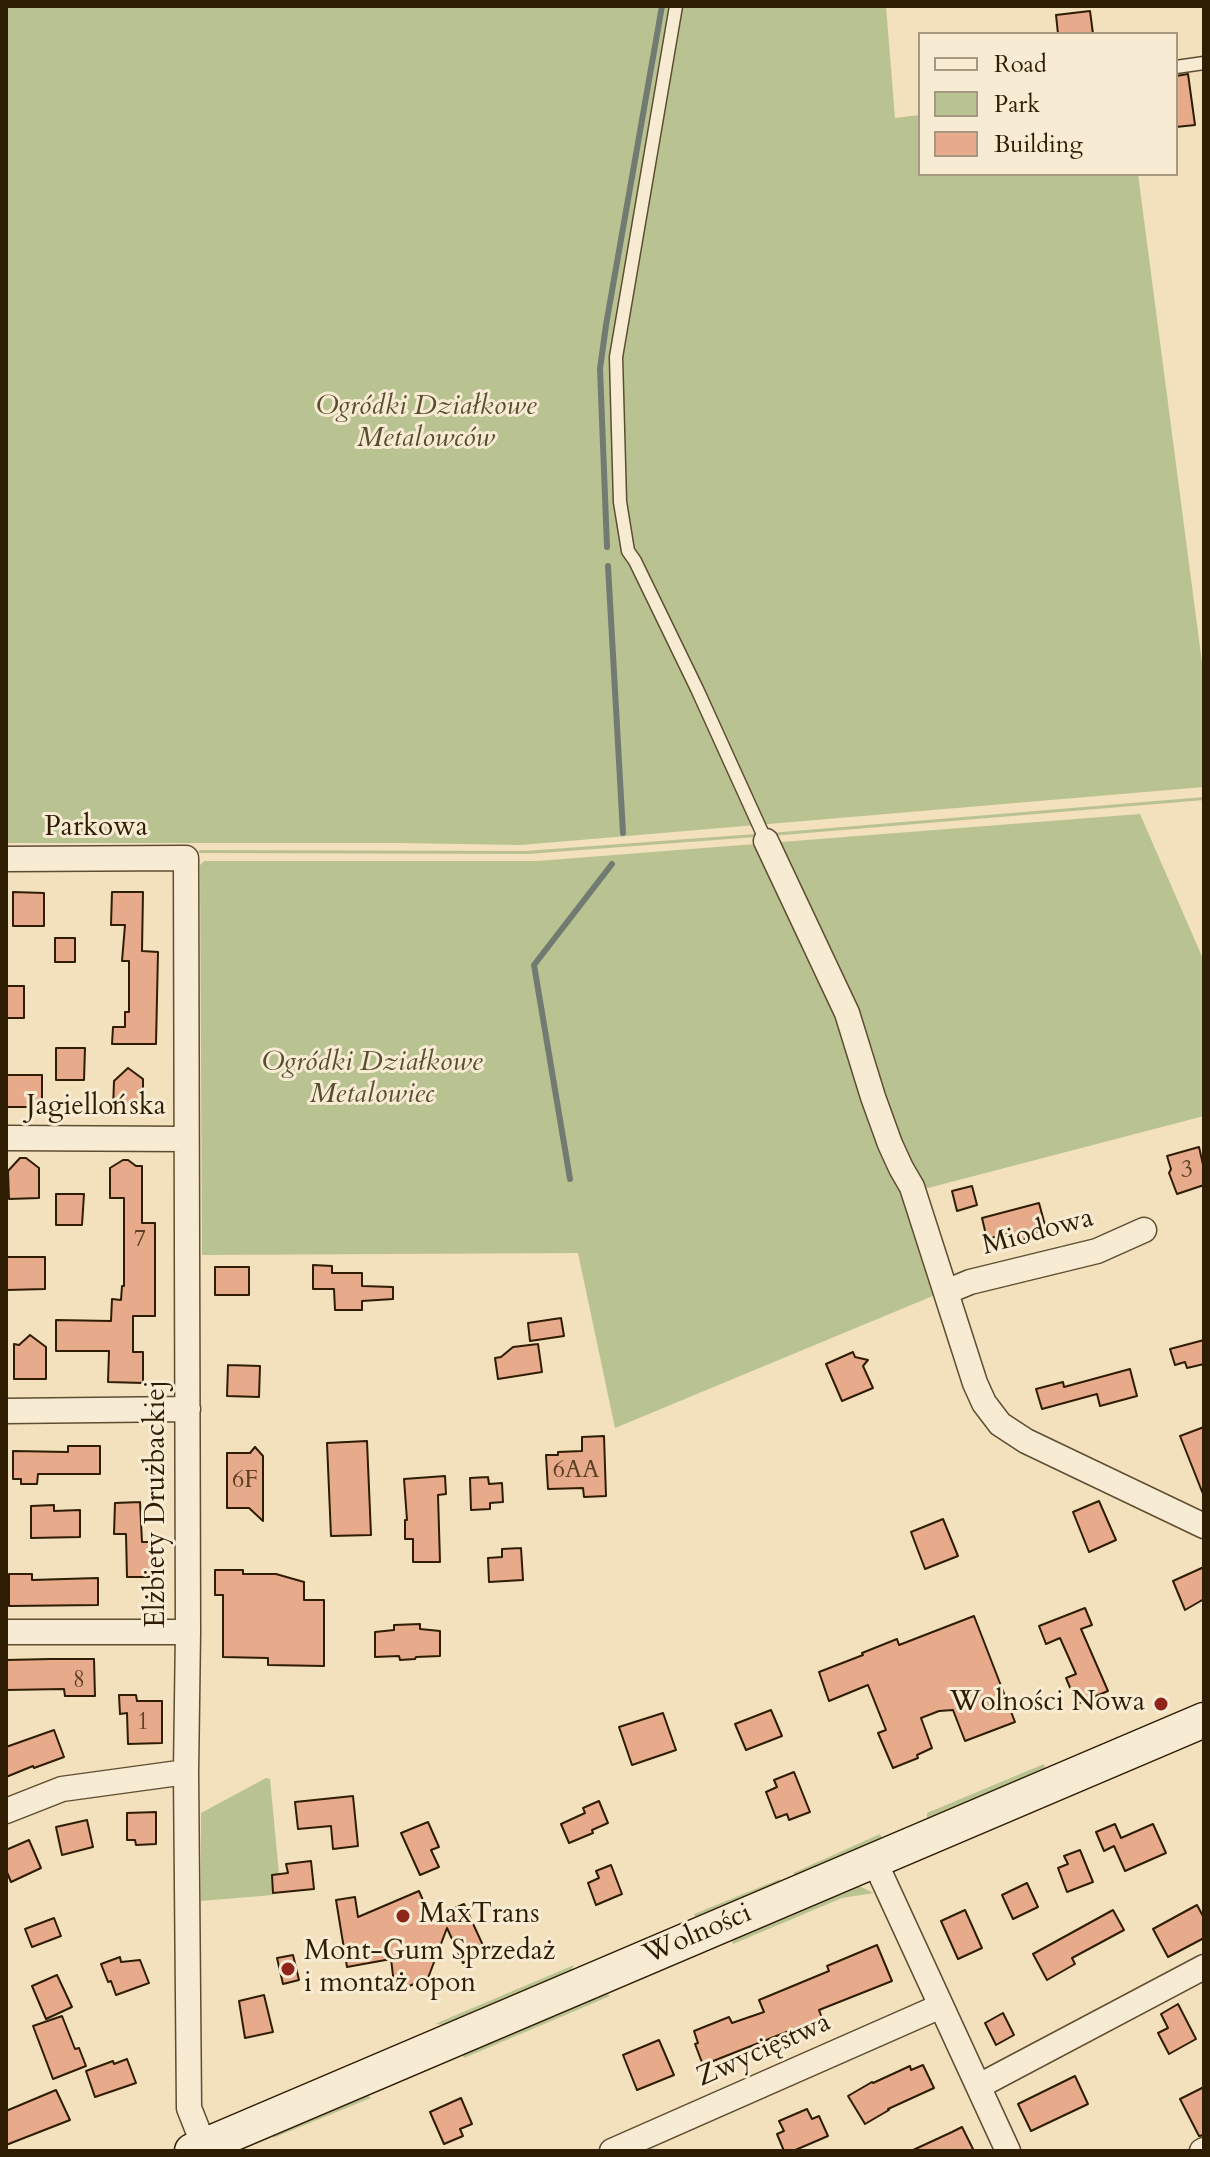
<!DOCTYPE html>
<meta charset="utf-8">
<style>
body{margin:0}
#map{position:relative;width:1210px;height:2157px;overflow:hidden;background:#f3e0bc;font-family:Cardo,serif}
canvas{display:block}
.frame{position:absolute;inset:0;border:8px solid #2e1c03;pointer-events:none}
.legend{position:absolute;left:918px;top:32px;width:260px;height:144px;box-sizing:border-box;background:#f7ebd3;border:2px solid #a79880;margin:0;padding:10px 14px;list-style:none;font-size:24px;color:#2e1c03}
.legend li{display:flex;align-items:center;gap:16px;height:40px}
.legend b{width:40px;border:2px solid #a79880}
</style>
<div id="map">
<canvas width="1210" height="2157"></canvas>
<div class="frame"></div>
<ul class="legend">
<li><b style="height:10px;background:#f7ebd3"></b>Road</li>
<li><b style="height:22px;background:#b9c392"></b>Park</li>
<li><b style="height:22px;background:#e7ab8b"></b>Building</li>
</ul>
</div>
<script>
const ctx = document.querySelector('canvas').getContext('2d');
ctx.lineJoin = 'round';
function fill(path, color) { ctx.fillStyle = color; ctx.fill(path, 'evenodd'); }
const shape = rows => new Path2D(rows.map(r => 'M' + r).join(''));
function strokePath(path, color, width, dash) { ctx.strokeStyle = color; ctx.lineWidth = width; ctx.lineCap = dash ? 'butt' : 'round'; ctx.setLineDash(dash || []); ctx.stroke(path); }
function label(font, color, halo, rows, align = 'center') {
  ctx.font = font + ' Cardo,serif'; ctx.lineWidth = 6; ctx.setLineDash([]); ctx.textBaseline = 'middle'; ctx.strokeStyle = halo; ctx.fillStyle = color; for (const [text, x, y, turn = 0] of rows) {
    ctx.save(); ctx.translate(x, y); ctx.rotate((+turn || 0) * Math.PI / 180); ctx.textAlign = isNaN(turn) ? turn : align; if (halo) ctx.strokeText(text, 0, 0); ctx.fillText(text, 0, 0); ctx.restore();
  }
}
const green = shape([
 [6,6,886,6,895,118,920,115,920,174,1138,174,1204,678,1204,787,521,845,398,843,6,843],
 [1204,797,1204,800,1181,802,771,836,770,833],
 [1140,814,1204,961,1204,1116,905,1194,940,1293,615,1428,578,1253,202,1255,200,865,204,861,537,861],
 [755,834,756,837,528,854,199,853,199,850,525,851],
 [1044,1764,1045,1768,1043,1772,927,1821,927,1813],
 [266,1778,270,1779,279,1874,272,1875,273,1895,201,1901,201,1813],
 [880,1834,882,1838,880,1841,798,1876,793,1873],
 [780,1879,780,1884,698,1918,695,1917,694,1914],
 [852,1887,861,1887,874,1893,842,1898,733,1944,732,1942,733,1938],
 [574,1965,570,1972,563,1976,447,2025,435,2024],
 [605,1992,610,1996,464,2058,463,2056,465,2052],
 [366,2094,371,2098,273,2138,272,2134]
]);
const stream = shape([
 [607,547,600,369,606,325,662,6],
 [608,566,623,833],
 [570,1179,534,965,612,864]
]);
const building = shape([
 [1090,11,1093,34,1058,34,1056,15,1090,11],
 [1188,74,1195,125,1176,127,1176,76,1188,74],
 [13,892,44,893,44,926,13,926,13,892],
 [112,892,143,892,142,951,158,952,156,1044,112,1044,113,1027,125,1027,125,1012,129,1012,129,961,122,961,125,925,111,925,112,892],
 [55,938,75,938,75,962,55,962,55,938],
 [6,986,24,986,24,1018,6,1018,6,986],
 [56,1048,85,1048,84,1080,56,1080,56,1048],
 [128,1068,143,1079,143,1110,113,1110,114,1081,128,1068],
 [7,1075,42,1075,42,1107,7,1107,7,1075],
 [1199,1147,1204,1169,1204,1185,1177,1194,1169,1173,1171,1169,1167,1156,1199,1147],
 [20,1158,26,1158,39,1168,39,1198,9,1199,8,1171,20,1158],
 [123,1160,128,1160,136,1166,142,1166,142,1223,155,1223,155,1316,133,1316,133,1352,143,1352,143,1383,108,1382,109,1351,56,1351,56,1320,111,1321,112,1299,121,1300,122,1286,124,1286,124,1198,110,1198,110,1168,123,1160],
 [972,1186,977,1205,957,1211,952,1191,972,1186],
 [56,1194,84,1194,82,1225,56,1225,56,1194],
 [1039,1203,1046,1229,1033,1233,1030,1238,1023,1240,1017,1237,1009,1239,1008,1234,987,1239,982,1218,1039,1203],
 [6,1257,45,1257,45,1289,6,1290,6,1257],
 [313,1265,332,1266,332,1273,362,1273,362,1286,393,1287,393,1299,362,1301,362,1310,335,1310,334,1289,313,1289,313,1265],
 [215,1267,249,1267,249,1295,215,1295,215,1267],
 [561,1318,564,1336,530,1341,528,1323,561,1318],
 [30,1335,46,1347,46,1379,14,1379,14,1344,19,1345,30,1335],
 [1204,1340,1204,1364,1187,1368,1185,1362,1175,1365,1170,1349,1204,1340],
 [538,1344,542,1372,498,1379,495,1358,501,1357,513,1347,538,1344],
 [853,1352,855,1357,868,1360,863,1366,873,1388,842,1401,826,1364,853,1352],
 [228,1365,260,1366,259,1397,227,1396,228,1365],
 [1130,1369,1137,1396,1100,1406,1097,1394,1042,1409,1036,1389,1063,1382,1064,1387,1130,1369],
 [1204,1427,1204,1494,1203,1494,1180,1436,1204,1427],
 [604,1436,606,1496,584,1497,583,1488,548,1489,546,1455,558,1455,558,1452,582,1451,582,1437,604,1436],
 [367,1441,371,1535,331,1536,327,1443,367,1441],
 [68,1446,100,1446,100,1474,38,1474,37,1484,21,1484,21,1479,13,1479,13,1451,68,1452,68,1446],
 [255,1447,263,1456,263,1521,249,1508,227,1508,227,1453,250,1453,255,1447],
 [445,1476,446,1494,438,1495,440,1562,413,1562,413,1539,405,1539,405,1520,407,1520,404,1479,445,1476],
 [488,1477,489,1484,502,1483,503,1502,490,1503,490,1509,471,1510,470,1478,488,1477],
 [1099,1501,1116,1540,1089,1552,1073,1512,1099,1501],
 [140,1502,142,1542,154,1542,154,1552,156,1552,156,1577,127,1577,126,1534,114,1534,115,1503,140,1502],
 [54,1505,54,1511,80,1510,80,1537,31,1538,31,1506,54,1505],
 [943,1519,958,1556,925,1569,911,1532,943,1519],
 [521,1548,523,1580,489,1582,488,1558,502,1557,502,1549,521,1548],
 [1204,1567,1204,1599,1185,1610,1173,1581,1204,1567],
 [215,1570,243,1570,243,1574,276,1574,304,1582,304,1600,324,1600,324,1666,268,1665,268,1658,223,1657,223,1595,215,1595,215,1570],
 [9,1574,32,1574,32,1580,98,1578,98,1605,9,1606,9,1574],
 [1085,1608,1092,1625,1081,1629,1108,1691,1077,1704,1066,1678,1076,1674,1060,1638,1046,1644,1039,1626,1085,1608],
 [974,1616,1015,1722,965,1741,953,1710,939,1711,921,1718,932,1748,917,1755,918,1758,893,1768,878,1733,886,1730,868,1685,829,1701,819,1672,863,1655,862,1653,897,1639,899,1645,974,1616],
 [420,1624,420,1629,440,1631,440,1656,416,1657,415,1659,400,1660,399,1656,375,1657,375,1632,394,1630,394,1625,420,1624],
 [51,1659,94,1659,95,1696,65,1696,64,1689,6,1690,6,1660,51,1659],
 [119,1695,136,1695,137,1701,162,1701,162,1743,128,1744,127,1713,120,1714,119,1695],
 [771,1710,782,1736,746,1750,735,1724,771,1710],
 [663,1713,676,1750,632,1765,619,1727,663,1713],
 [54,1730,64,1757,34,1768,33,1766,6,1777,6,1747,54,1730],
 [794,1772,810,1812,789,1820,787,1814,776,1818,766,1792,777,1787,774,1780,794,1772],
 [353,1796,358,1846,333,1849,331,1826,298,1829,295,1802,353,1796],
 [599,1801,608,1823,592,1830,593,1833,569,1843,561,1824,585,1813,583,1808,599,1801],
 [156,1812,156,1844,136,1845,135,1840,127,1840,127,1813,156,1812],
 [87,1820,93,1847,62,1855,56,1827,87,1820],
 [428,1822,439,1847,431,1850,439,1867,420,1875,401,1833,428,1822],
 [1115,1824,1121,1838,1153,1824,1166,1853,1125,1871,1114,1846,1104,1851,1096,1832,1115,1824],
 [29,1840,41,1868,11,1882,6,1870,6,1850,29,1840],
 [1080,1850,1093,1882,1067,1892,1058,1868,1068,1864,1064,1856,1080,1850],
 [311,1861,314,1889,273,1893,272,1875,288,1873,286,1864,311,1861],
 [611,1865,622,1894,596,1905,588,1883,599,1878,596,1871,611,1865],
 [1027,1883,1038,1907,1013,1919,1002,1895,1027,1883],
 [419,1891,431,1919,464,1904,486,1952,463,1963,447,1928,428,1978,395,1992,391,1959,347,1967,336,1900,355,1897,358,1917,419,1891],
 [1197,1905,1204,1918,1204,1938,1168,1957,1153,1929,1197,1905],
 [965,1910,982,1948,958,1959,941,1921,965,1910],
 [1113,1910,1124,1930,1072,1958,1075,1964,1047,1980,1033,1954,1113,1910],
 [54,1918,61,1936,32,1947,25,1929,54,1918],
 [877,1945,892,1981,819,2010,822,2018,703,2065,695,2044,698,2043,694,2031,729,2017,732,2023,764,2012,759,2000,829,1971,827,1966,877,1945],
 [293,1955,299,1980,283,1984,277,1958,293,1955],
 [120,1957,121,1962,140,1960,149,1983,116,1995,111,1981,108,1982,101,1964,120,1957],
 [57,1975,72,2007,46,2019,32,1986,57,1975],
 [264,1995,273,2032,245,2038,239,2001,264,1995],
 [1178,2004,1196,2039,1169,2054,1158,2033,1168,2028,1161,2014,1178,2004],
 [1003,2013,1014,2035,996,2045,985,2023,1003,2013],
 [62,2016,75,2049,79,2048,86,2066,53,2079,33,2026,62,2016],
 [659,2040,674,2075,637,2090,623,2055,659,2040],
 [127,2059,136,2083,95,2097,86,2071,113,2061,114,2064,127,2059],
 [923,2065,934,2088,888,2109,889,2110,865,2124,848,2096,872,2082,873,2083,910,2066,911,2070,923,2065],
 [1075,2076,1088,2104,1031,2131,1018,2104,1075,2076],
 [1204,2087,1204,2135,1199,2136,1180,2099,1204,2087],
 [56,2090,70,2120,6,2145,6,2111,56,2090],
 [461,2098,472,2124,460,2129,463,2136,444,2144,430,2112,461,2098],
 [807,2109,812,2119,819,2116,828,2136,793,2151,784,2151,777,2134,784,2131,779,2121,807,2109],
 [962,2127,974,2151,911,2151,952,2132,962,2127]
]);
const lane = shape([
 [676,6,616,357,620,502,628,551,635,561,697,689,766,841],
 [1176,67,1204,63]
]);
const street = shape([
 [766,841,847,1013,873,1097,890,1144,901,1168,912,1187,975,1383,984,1403,1000,1424,1026,1441,1204,1526],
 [6,859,186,858,188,1632,186,1772,189,2108,204,2146],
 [6,1138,186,1139],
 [946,1292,970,1282,1097,1251,1144,1230],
 [6,1411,188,1409],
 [6,1632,188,1632],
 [6,1811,62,1789,186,1772],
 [874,1860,1008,2151],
 [979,2086,1204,1967],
 [612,2151,941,2006],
 [1202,2151,1204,2150]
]);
const secondary = shape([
 [192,2151,1204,1720]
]);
const markers = [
 [1161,1704,8,"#8f2418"],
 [403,1916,8,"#8f2418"],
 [288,1969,8,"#8f2418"]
];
const numberNames = [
 ["3",1187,1171],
 ["7",140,1240],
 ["6AA",576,1471],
 ["6F",245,1481],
 ["8",79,1681],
 ["1",143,1723]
];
const parkNames = [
 ["Ogródki Działkowe",426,408],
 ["Metalowców",426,440],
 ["Ogródki Działkowe",372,1064],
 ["Metalowiec",372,1096]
];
const streetNames = [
 ["Parkowa",96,829],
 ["Jagiellońska",96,1108],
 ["Miodowa",1038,1233,-15],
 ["Elżbiety Drużbackiej",158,1504,-90],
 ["Wolności",698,1935,-23],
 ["Zwycięstwa",764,2051,-24]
];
const poiNames = [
 ["Wolności Nowa",1145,1704,"right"],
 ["MaxTrans",419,1916],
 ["Mont-Gum Sprzedaż",304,1953],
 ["i montaż opon",304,1985]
];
fill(green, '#b9c392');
strokePath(stream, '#727b71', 6);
fill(building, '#e7ab8b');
strokePath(building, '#2e1c03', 2);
strokePath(lane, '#5f4d31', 15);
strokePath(street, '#5f4d31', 27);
strokePath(secondary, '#2e1c03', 37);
strokePath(lane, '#f7ebd3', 12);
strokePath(street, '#f7ebd3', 24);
strokePath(secondary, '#f7ebd3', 34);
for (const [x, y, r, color] of markers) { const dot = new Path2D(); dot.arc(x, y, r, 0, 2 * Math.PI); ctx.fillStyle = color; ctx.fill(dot); strokePath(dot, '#f7ebd3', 3); }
label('24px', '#5c4025', null, numberNames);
label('italic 28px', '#584e2e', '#f7ebd3', parkNames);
label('28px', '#2e1c03', '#f7ebd3', streetNames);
label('28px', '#2e1c03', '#f7ebd3', poiNames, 'left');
</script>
